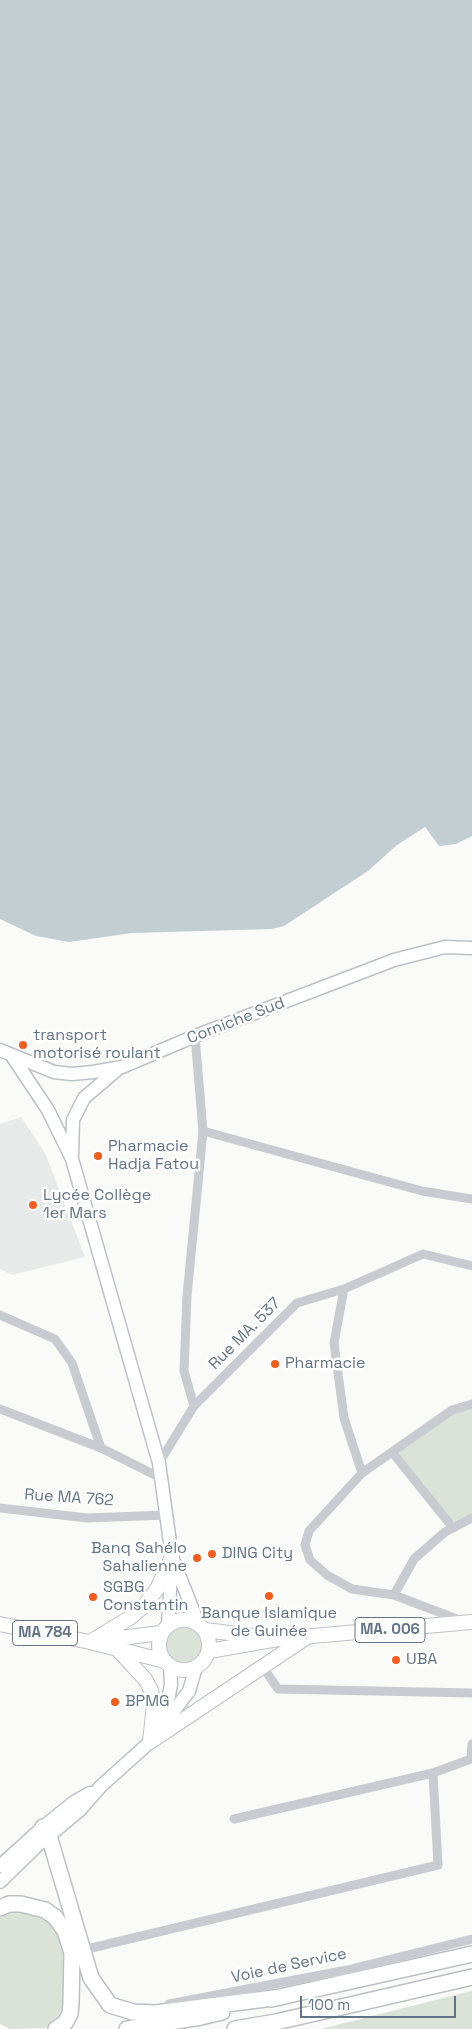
<!DOCTYPE html>
<meta charset="utf-8">
<style>
body{margin:0}
#map{position:relative;width:472px;height:2029px;overflow:hidden;background:#fafaf8;font-family:"Space Grotesk",sans-serif}
canvas{display:block}
.scale{position:absolute;left:300px;top:1996px;width:156px;height:22px;box-sizing:border-box;border:2px solid #627486;border-top:0;padding-left:6px;font-size:15px;line-height:18px;white-space:nowrap;color:#627486;-webkit-text-stroke:4px #fff;paint-order:stroke}
</style>
<div id="map">
<canvas width="472" height="2029"></canvas>
<div class="scale">100 m</div>
</div>
<script>
const ctx = document.querySelector('canvas').getContext('2d');
ctx.lineJoin = 'round';
function fill(path, color) { ctx.fillStyle = color; ctx.fill(path, 'evenodd'); }
const shape = rows => new Path2D(rows.map(r => 'M' + r).join(''));
function strokePath(path, color, width, dash) { ctx.strokeStyle = color; ctx.lineWidth = width; ctx.lineCap = dash ? 'butt' : 'round'; ctx.setLineDash(dash || []); ctx.stroke(path); }
function label(font, color, halo, rows, align = 'center') {
  ctx.font = font + ' "Space Grotesk",sans-serif'; ctx.lineWidth = 5; ctx.setLineDash([]); ctx.textBaseline = 'middle'; ctx.strokeStyle = halo; ctx.fillStyle = color; for (const [text, x, y, turn = 0] of rows) {
    ctx.save(); ctx.translate(x, y); ctx.rotate((+turn || 0) * Math.PI / 180); ctx.textAlign = isNaN(turn) ? turn : align; if (halo) ctx.strokeText(text, 0, 0); ctx.fillText(text, 0, 0); ctx.restore();
  }
}
const built = shape([
 [21,1117,45,1153,85,1257,12,1275,0,1269,0,1124]
]);
const green = shape([
 [472,1404,472,1515,454,1524,397,1454,454,1411],
 '161 1644a23 23 0 1 1 46 0a23 23 0 1 1-46 0Z',
 [24,1908,49,1919,58,1930,66,1960,66,2002,57,2020,45,2028,10,2029,0,2024,0,1913],
 [472,1991,472,2029,321,2029,467,1992]
]);
const water = shape([
 [0,0,472,0,472,836,456,844,439,846,425,827,397,845,368,871,284,926,272,929,132,933,69,942,36,936,0,919]
]);
const minor = shape([
 [203,1131,422,1191,472,1199],
 [344,1289,334,1343,344,1418,362,1473],
 [0,1315,55,1339,72,1363,101,1448],
 [194,1406,184,1371,187,1296,203,1131,195,1036],
 [0,1409,101,1448,161,1478],
 [392,1452,453,1528],
 [159,1463,194,1406,297,1303,344,1289,423,1254,472,1266],
 [0,1508,87,1518,167,1515],
 [394,1595,352,1589,327,1575,310,1560,305,1545,309,1531,362,1473,452,1410,472,1404],
 [462,1621,394,1595,414,1559,445,1532,472,1518],
 [263,1667,278,1689,472,1693],
 [234,1819,433,1773,471,1759,472,1744],
 [83,1950,438,1865,433,1773],
 [169,2004,347,1970,472,1939]
]);
const secondary = shape([
 [0,1050,54,1072,72,1074,93,1072,122,1067,195,1036,394,960,445,947,472,948],
 [12,1056,48,1110,72,1159,159,1463,172,1557,168,1625],
 [72,1156,73,1120,84,1098,118,1069],
 [174,1562,198,1623],
 [164,1720,171,1685,170,1666],
 [0,1866,43,1827,74,1802,90,1793],
 [0,1882,38,1845,79,1811,101,1786,150,1742,189,1691,196,1667]
]);
const primary = shape([
 '159 1645a25 25 0 1 1 50 0a25 25 0 1 1-50 0Z',
 [0,1624,90,1642,165,1661],
 [205,1630,262,1637],
 [96,1641,161,1633],
 [90,1642,131,1617,145,1605,157,1589,172,1557],
 [119,1651,145,1679,151,1690,154,1705,150,1742],
 [209,1651,278,1639,472,1622],
 [150,1742,307,1637]
]);
const trunk = shape([
 [43,1827,49,1836,91,1978,110,2005,133,2012,156,2013,281,1997],
 [0,1908,9,1904,21,1904,45,1910,55,1917,65,1931,72,1953,71,2004,70,2014,65,2023,56,2029],
 [271,1999,472,1954],
 [127,2029,201,2017,222,2012],
 [235,2029,276,2022,472,1977]
]);
const markers = [
 [23,1045,5,"#f65c1c"],
 [98,1156,5,"#f65c1c"],
 [33,1205,5,"#f65c1c"],
 [275,1364,5,"#f65c1c"],
 [212,1554,5,"#f65c1c"],
 [197,1558,5,"#f65c1c"],
 [269,1596,5,"#f65c1c"],
 [93,1597,5,"#f65c1c"],
 [396,1660,5,"#f65c1c"],
 [115,1702,5,"#f65c1c"]
];
const shields = [
 [390,1630,70],
 [45,1633,65]
];
const shieldNames = [
 ["MA. 006",390,1630],
 ["MA 784",45,1633]
];
const streetNames = [
 ["Corniche Sud",236,1021,-21],
 ["Rue MA. 537",245,1334,-45],
 ["Rue MA 762",69,1498,4],
 ["Voie de Service",289,1966,-12]
];
const poiNames = [
 ["transport",33,1036],
 ["motorisé roulant",33,1054],
 ["Pharmacie",108,1147],
 ["Hadja Fatou",108,1165],
 ["Lycée Collège",43,1196],
 ["1er Mars",43,1214],
 ["Pharmacie",285,1364],
 ["Banq Sahélo",187,1549,"right"],
 ["Sahalienne",187,1567,"right"],
 ["DING City",222,1554],
 ["SGBG",103,1588],
 ["Constantin",103,1606],
 ["Banque Islamique",269,1614,"center"],
 ["de Guinée",269,1632,"center"],
 ["UBA",406,1660],
 ["BPMG",125,1702]
];
fill(built, '#e8e9e9');
fill(green, '#dbe3d8');
fill(water, '#c3ced3');
strokePath(secondary, '#bcc1c6', 15);
strokePath(primary, '#bdc1c5', 16);
strokePath(trunk, '#bcc0c3', 18);
strokePath(minor, '#c8ccd0', 9);
strokePath(secondary, '#fff', 12);
strokePath(primary, '#fff', 14);
strokePath(trunk, '#fff', 15);
for (const [x, y, r, color] of markers) { const dot = new Path2D(); dot.arc(x, y, r, 0, 2 * Math.PI); ctx.fillStyle = color; ctx.fill(dot); strokePath(dot, '#fff', 2); }
for (const [x, y, w] of shields) { const box = new Path2D(); box.roundRect(x - w / 2, y - 12.5, w, 25, 4); ctx.fillStyle = '#fff'; ctx.fill(box); strokePath(box, '#627486', 1); }
label('bold 15px', '#627486', null, shieldNames);
label('16px', '#627486', '#fff', streetNames);
label('16px', '#627486', '#fff', poiNames, 'left');
</script>
